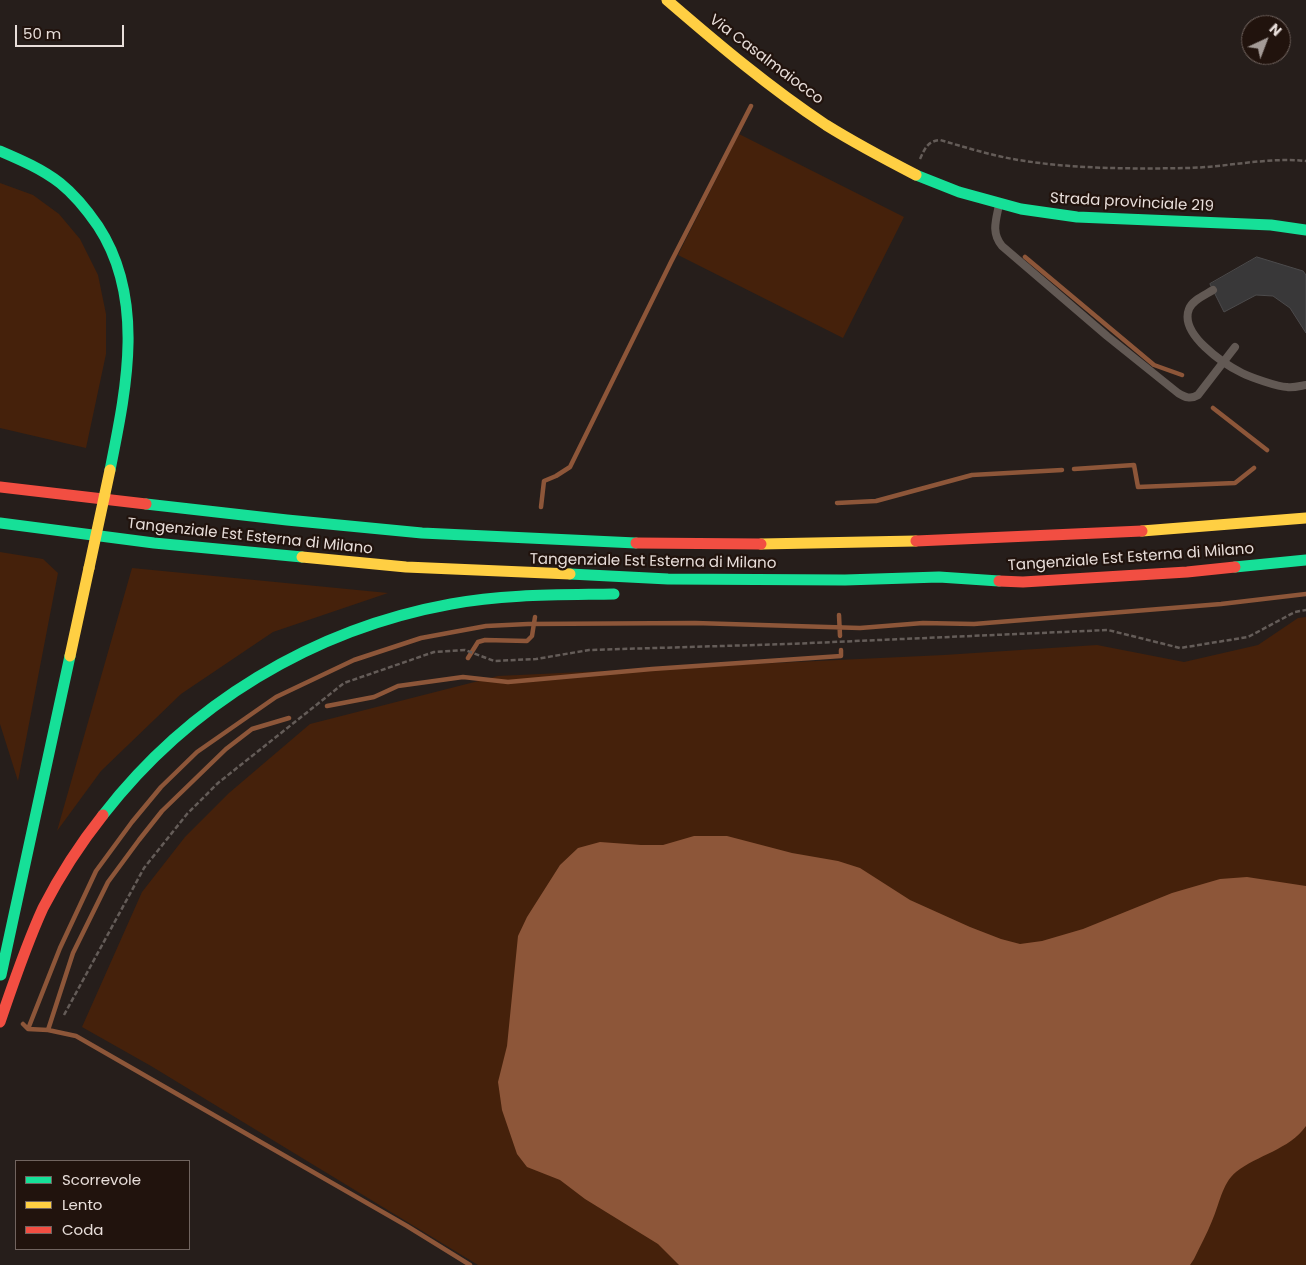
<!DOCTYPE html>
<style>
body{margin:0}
#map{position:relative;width:1306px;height:1265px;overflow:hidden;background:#261e1b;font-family:Poppins,sans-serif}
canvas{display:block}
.legend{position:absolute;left:15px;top:1160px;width:175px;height:90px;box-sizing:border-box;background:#21130d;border:1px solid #71645f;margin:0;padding:6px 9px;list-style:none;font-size:15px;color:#e8deda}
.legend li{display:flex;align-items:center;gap:10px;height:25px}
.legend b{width:25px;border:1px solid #71645f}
.north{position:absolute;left:1241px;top:15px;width:50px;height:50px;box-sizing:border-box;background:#21130d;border:1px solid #71645f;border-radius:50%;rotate:43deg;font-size:14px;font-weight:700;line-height:20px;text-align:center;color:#e8deda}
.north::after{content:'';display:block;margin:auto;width:18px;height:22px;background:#a49b97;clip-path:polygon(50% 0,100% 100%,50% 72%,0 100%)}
.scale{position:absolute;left:15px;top:25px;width:109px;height:22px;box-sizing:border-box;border:2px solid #e8deda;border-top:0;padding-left:6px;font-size:15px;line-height:18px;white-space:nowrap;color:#e8deda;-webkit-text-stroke:4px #21130d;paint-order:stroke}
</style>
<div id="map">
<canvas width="1306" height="1265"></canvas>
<ul class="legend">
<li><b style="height:6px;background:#16e098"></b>Scorrevole</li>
<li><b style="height:6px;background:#ffcf43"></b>Lento</li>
<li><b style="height:6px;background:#f24e42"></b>Coda</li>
</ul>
<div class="north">N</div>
<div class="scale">50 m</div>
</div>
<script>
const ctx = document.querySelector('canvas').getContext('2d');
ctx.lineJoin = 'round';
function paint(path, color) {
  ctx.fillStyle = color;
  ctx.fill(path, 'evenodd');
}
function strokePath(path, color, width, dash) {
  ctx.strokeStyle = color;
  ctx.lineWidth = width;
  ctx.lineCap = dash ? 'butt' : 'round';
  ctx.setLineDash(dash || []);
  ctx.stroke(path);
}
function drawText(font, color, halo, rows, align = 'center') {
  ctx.font = font + ' Poppins,sans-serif';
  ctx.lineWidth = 4.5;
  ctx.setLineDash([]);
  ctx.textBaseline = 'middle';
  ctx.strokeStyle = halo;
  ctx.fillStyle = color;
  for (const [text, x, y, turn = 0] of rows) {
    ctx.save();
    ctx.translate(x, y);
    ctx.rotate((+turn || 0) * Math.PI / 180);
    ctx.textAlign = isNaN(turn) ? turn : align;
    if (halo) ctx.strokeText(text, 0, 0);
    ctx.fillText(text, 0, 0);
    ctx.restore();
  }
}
paint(new Path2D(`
 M739,134L904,217L843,338L678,255Z
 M0,183L33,195L59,214L80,239L98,275L106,314V354L86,448L0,428Z
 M0,552L43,559L58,573L18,781L0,724Z
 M132,568L388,593L273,632L181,694L101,771L57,831Z
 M1306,617V1265H478L151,1066L82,1027L142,892L185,837L229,793L310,724L498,676L944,655L1097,645L1184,662L1258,645L1298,618Z`), '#45210b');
paint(new Path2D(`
 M694,836H727L792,853L838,861L860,868L910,900L970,927L1001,939L1020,944L1042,941L1083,929L1172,893L1220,879L1247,877L1306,886V1126C1289,1150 1257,1155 1236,1172C1222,1183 1219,1206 1212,1221C1207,1234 1200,1246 1194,1259L1190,1265H679L658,1244L585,1199L560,1180L527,1167L517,1154L502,1110L498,1082L507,1046L518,936L527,917L560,865L578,848L600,842L641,845H663Z`), '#8d5639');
strokePath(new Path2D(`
 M1025,257L1154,365L1182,375
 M1213,408L1267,450
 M1074,469L1134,465L1138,487L1235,483L1254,468
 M837,503L876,501L972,475L1062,470
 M541,507L544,481L556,476L570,467L671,262L751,106
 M839,615L840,636
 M468,658L478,642L485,640L527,641L532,636L535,617
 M327,706L374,697L398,686L463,677L508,682L652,669L841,656V650
 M23,1024L28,1029L48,1030L76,1036L407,1226L470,1265
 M28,1029L60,948L96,871L132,822L161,787L197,752L276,697L354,660L421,638L486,626L528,624L695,623L860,628L923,623L974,624L1221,604L1306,594
 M48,1030L73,953L108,882L139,840L162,811L226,749L252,729L289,718`), '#8d5639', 4.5);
const building = new Path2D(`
 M1257,257L1303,271L1306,275V333L1290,308L1273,296L1256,295L1224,312L1210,284Z`);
paint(building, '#393839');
strokePath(building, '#4c4b4c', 1);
strokePath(new Path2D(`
 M920,159C925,148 928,141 940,140C968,148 996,157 1025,161C1078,169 1135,169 1188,168C1228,167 1267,157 1306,161
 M64,1015L144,868L187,814L218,783L344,683L434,652L465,650L494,661L536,659L589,650L788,644L1108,630L1180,648L1248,637L1295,612L1306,610`), '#645c58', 2.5, [5, 2.5]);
strokePath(new Path2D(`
 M999,205C996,220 991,233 1002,246L1107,336L1178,393C1185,397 1190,400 1198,395L1235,347
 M1213,290C1205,295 1192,300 1189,309C1179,334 1224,364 1242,373C1250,377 1278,387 1287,387C1293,388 1300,386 1306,385`), '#625954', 8);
strokePath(new Path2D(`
 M0,151C21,160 42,169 60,183C75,195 87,210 98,226C146,299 126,390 110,470
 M916,175L959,192L1021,209L1077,217L1271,225L1306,230
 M146,504L287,520L422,533L636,543
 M0,523L154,543L302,557
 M1235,567L1306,560
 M570,574L668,579L845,580L939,577L999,581
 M103,815C189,704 313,629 451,604C505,594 560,595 614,594
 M1,975L70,656`), '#16e098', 11);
strokePath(new Path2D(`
 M667,0C718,44 770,88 826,125C855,143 885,159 916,175
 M1142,531L1306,518
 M761,544L916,541
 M302,557L406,567L570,574
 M70,656L89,568`), '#ffcf43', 11);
strokePath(new Path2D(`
 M0,487L146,504
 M916,541L1142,531
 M636,543L761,544
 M999,581L1023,582L1187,572L1235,567
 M0,1022C13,984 26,945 43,908C60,875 80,844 103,815`), '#f24e42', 11);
strokePath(new Path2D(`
 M89,568L110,470`), '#ffcf43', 11);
drawText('15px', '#e8deda', '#21130d', [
 ["Via Casalmaiocco",766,60,37],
 ["Strada provinciale 219",1132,203,3],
 ["Tangenziale Est Esterna di Milano",250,537,6],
 ["Tangenziale Est Esterna di Milano",1131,558,-4],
 ["Tangenziale Est Esterna di Milano",653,562,1]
]);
</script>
